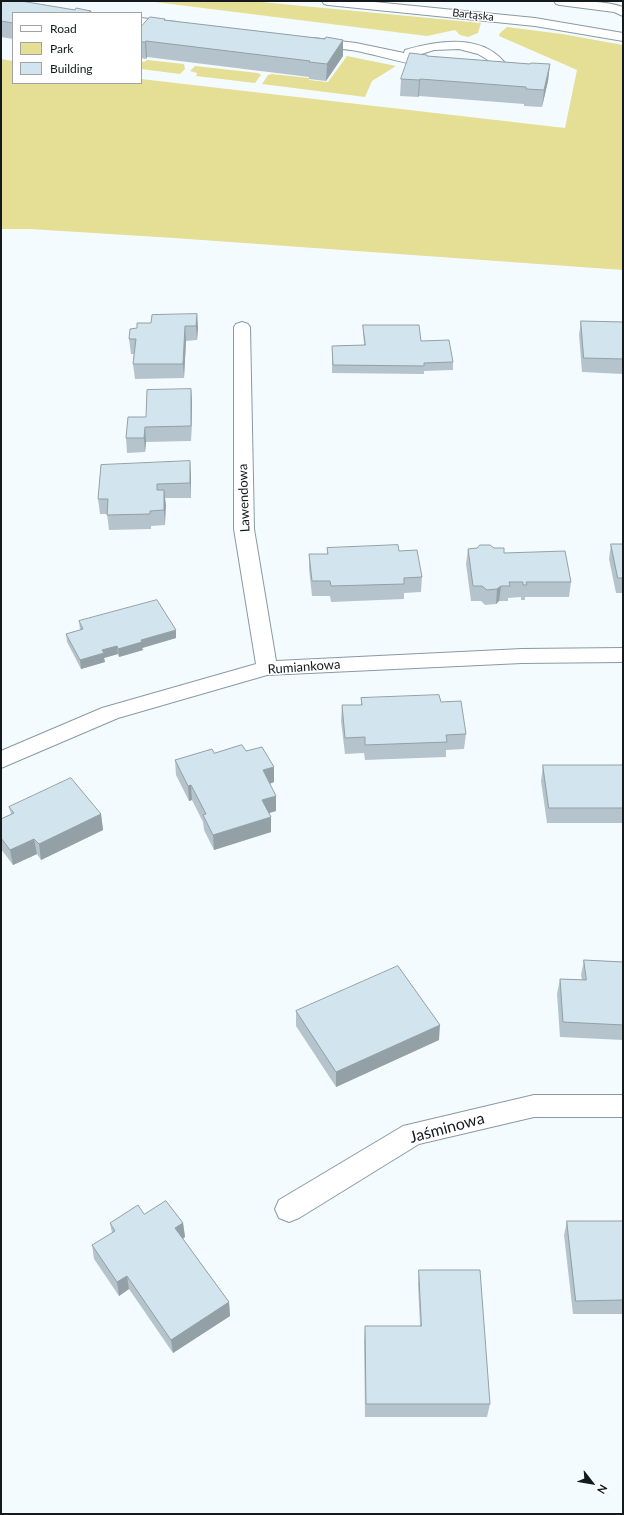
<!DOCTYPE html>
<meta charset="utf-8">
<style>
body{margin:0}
#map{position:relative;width:624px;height:1515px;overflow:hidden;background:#f4fbff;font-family:Lato,sans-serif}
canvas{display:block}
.frame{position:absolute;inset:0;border:2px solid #13191d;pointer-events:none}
.legend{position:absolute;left:12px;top:12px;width:130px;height:72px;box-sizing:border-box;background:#fff;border:1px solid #a1a3a5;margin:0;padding:5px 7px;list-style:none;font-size:12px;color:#13191d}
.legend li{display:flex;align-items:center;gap:8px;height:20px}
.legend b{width:20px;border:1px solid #a1a3a5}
.north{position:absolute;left:572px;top:1463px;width:40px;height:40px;-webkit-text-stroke:3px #fff;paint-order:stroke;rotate:121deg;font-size:11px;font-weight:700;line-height:16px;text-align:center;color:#13191d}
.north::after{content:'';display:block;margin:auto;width:14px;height:18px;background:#13191d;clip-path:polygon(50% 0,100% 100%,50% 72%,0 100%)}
</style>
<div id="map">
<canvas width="624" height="1515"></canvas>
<div class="frame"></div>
<ul class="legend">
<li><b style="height:5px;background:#fff"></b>Road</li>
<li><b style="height:11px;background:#e5de95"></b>Park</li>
<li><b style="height:11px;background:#d2e4ed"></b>Building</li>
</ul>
<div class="north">N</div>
</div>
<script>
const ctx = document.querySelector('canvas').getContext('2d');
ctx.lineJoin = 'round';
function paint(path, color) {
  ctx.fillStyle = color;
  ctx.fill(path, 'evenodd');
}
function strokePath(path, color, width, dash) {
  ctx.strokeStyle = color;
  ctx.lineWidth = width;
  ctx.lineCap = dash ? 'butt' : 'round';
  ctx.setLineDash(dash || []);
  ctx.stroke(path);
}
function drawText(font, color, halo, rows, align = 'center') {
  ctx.font = font + ' Lato,sans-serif';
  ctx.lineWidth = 3;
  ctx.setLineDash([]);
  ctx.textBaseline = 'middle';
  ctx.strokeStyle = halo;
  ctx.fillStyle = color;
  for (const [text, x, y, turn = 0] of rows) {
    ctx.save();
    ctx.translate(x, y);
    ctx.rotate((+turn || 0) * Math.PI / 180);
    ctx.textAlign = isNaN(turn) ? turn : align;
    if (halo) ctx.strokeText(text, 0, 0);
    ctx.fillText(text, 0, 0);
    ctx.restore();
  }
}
paint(new Path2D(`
 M147,1H251L481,23L478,33L468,37L460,35L455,30L427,36Z
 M507,27L562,34L623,45V270L174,238L30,229H1V59L13,61V83H141V79L565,128L577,70L499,36L500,33Z
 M347,56L396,66L372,81L365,97L262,84L268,75L272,74L309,78V80L328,82Z
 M147,60L184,64L185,69L180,74L141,69V61L144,62Z
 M195,66L258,73L261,75L255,83L196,76L197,73L190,71Z`), '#e5de95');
const minor = new Path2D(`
 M322,1H364L535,18L623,33V41L535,26L328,5L324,4Z
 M554,1C576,1 602,0 623,7V16L614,12L560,5L556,4Z
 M141,18L176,22L180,23L182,26L180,29L176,30L141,26Z
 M313,38L356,43L404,53L405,50C440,40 485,33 508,67L507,70H497L488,60L478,54L459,49L434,50L415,56L442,59L443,62L442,65C422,70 379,55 357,51C341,48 324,49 309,45L307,42L309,39Z
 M242,322L248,324L250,327L254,529L276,661L522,649L623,648V662L522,663L267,675L118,718L1,768V751L102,708L256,664L234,529V327L236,324Z
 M534,1095H623V1117H534L419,1144L299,1218L289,1222L279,1218L275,1209L279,1200L403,1126Z`);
strokePath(minor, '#899aa2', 2);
paint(minor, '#fff');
paint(new Path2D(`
 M1,1L75,10L91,11L92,13H13V39L1,37Z
 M165,19V20L325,39L343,40V56L326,81L309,79V77L147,57L146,59L141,58V27Z
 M427,56L530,64H550L548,81L542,107L524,106V104L419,96L418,97L400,96L401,79Z
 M197,314L198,328L197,340L186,341L184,378L135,379L133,364L134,354H131L129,339L151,323Z
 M581,321L623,322V374L582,372L579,335Z
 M363,325L421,341L453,362V370L424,371V374L332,373V346L364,345L363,333Z
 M191,389L192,403L191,441L146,442L145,452L127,453L126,438L146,417Z
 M190,461L191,498H165V525L151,526V529L109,530L107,514H100L98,499Z
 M611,544H623V593H616L609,559Z
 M327,548L399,551L422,577L421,592L404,593V599L331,602L330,596H312L309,569V554H327Z
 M477,548H494L504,553L571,582L569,597H525V600H521V597L508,598V601H499L496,604L485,605L481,601H471L466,564L468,549Z
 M79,621L176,638L142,648L143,650L119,657L118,654L104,658L105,662L81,669L67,642L66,634L80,630Z
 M361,698L441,702L466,734L464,749L446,750V757L365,760L364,753L345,754L341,721L342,705H361Z
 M246,751L274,782L270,784L276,811L269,813L271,832L214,850L204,830L203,822L192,800L189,801L176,775L175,760L214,753Z
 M543,765H623V823H547L541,781Z
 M9,807L101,814L103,830L41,860L37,854L13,865L1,849V819L11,814Z
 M584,960L623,962V1040L560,1037L557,994L560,979L582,980L581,975Z
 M296,1011L439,1040L336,1087L296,1026Z
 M144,1214L183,1223L185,1237L183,1239L229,1302L230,1316L173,1353L129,1289L119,1296L94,1259L92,1245L112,1233L110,1223Z
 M567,1221H623V1314H573L564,1235Z
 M419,1270L490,1404L487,1417H365L364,1340L365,1326H420L418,1284Z`), '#b5c4cc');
paint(new Path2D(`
 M343,40V56L326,81L327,64Z
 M146,41L147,57L146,59L145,42Z
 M550,64L548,81L542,107L544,90Z
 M420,79L419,96L418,97L419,80Z
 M197,314L198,328L197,340L196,326Z
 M185,326L186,341L184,378L183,364Z
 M191,389L192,403L191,441Z
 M145,427L146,442L145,452L144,438Z
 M190,461L191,476V498L190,483Z
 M164,490L166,505L165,525L164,510Z
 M501,586L499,601L496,604L497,589Z
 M176,630V638L142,648L143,650L119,657L118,649L141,640Z
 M117,646L118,654L104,658L105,662L81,669L80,660L102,650Z
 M274,767V782L263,786V770Z
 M191,785L192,800L189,801L188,786Z
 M276,796V811L262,815V800Z
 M101,814L103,830L41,860L39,844Z
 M271,817V832L214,850L213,835Z
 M34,839L37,854L13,865L10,850Z
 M440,1025L439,1040L336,1087V1072Z
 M183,1223L185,1237L177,1242L175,1228Z
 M127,1276L129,1289L119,1296L117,1282Z
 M229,1302L230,1316L173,1353L171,1340Z`), '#93a0a6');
const building = new Path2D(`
 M1,1H21L75,10L76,8L91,11L88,13H13V23L1,21Z
 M150,17L165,19L164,20L325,39L326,37L343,40L327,64L309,62L310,61L146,41L145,42H141V27Z
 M410,53L427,55V56L530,64L531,63L550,64L544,90L526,89V87L420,79L419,80L401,79Z
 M197,314L196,326H185L183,364H133L136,339H129L130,329L137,328V323H151L152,315Z
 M581,321L623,322V359L584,358Z
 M363,325H419L421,341L449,340L453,362L424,363V366L333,365L332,346L365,345Z
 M191,389V426L145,427L144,438H126L128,417H146L147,390Z
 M190,461V483L157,484V490H164V510L150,511V514L107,515L108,499H98L101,465Z
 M611,544H623V578H618Z
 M398,545L399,551L417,550L422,577L404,578V584L331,586L330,581H312L309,554H328L327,548Z
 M480,545H490L494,548H504V553L565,551L571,582H526L527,585H523V582H509L510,586H501L497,589L487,590L482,586H473L468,549L477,548Z
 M157,600L176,630L141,640L142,642L118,649L117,646L102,650L104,653L80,660L66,634L83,629L79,621Z
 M439,695L441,702L461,701L466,734L446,735L447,742L365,745V737L345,738L342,705H362L361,698Z
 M242,745L246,751L262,747L274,767L263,770L276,796L262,800L271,817L213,835L203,815L206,814L191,785L188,786L175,760L212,749L214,753Z
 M543,765H623V808H549Z
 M71,778L101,814L39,844L34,839L10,850L1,838V819L14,813L9,807Z
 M584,960L623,962V1025L563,1022L560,979L586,980Z
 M398,966L440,1025L336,1072L296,1011Z
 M166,1201L183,1223L175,1228L229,1302L171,1340L127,1276L117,1282L92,1245L115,1231L110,1223L138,1205L144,1214Z
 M567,1221H623V1300L576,1301Z
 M419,1270H480L490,1404H366L365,1326H421Z`);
paint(building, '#d2e4ed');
strokePath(building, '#93a0a6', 1);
drawText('11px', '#13191d', '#fff', [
 ["Bartąska",473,15,6]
]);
drawText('13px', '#13191d', '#fff', [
 ["Lawendowa",244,498,-92],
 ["Rumiankowa",304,667,-4]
]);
drawText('16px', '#13191d', '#fff', [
 ["Jaśminowa",447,1128,-15]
]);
</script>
